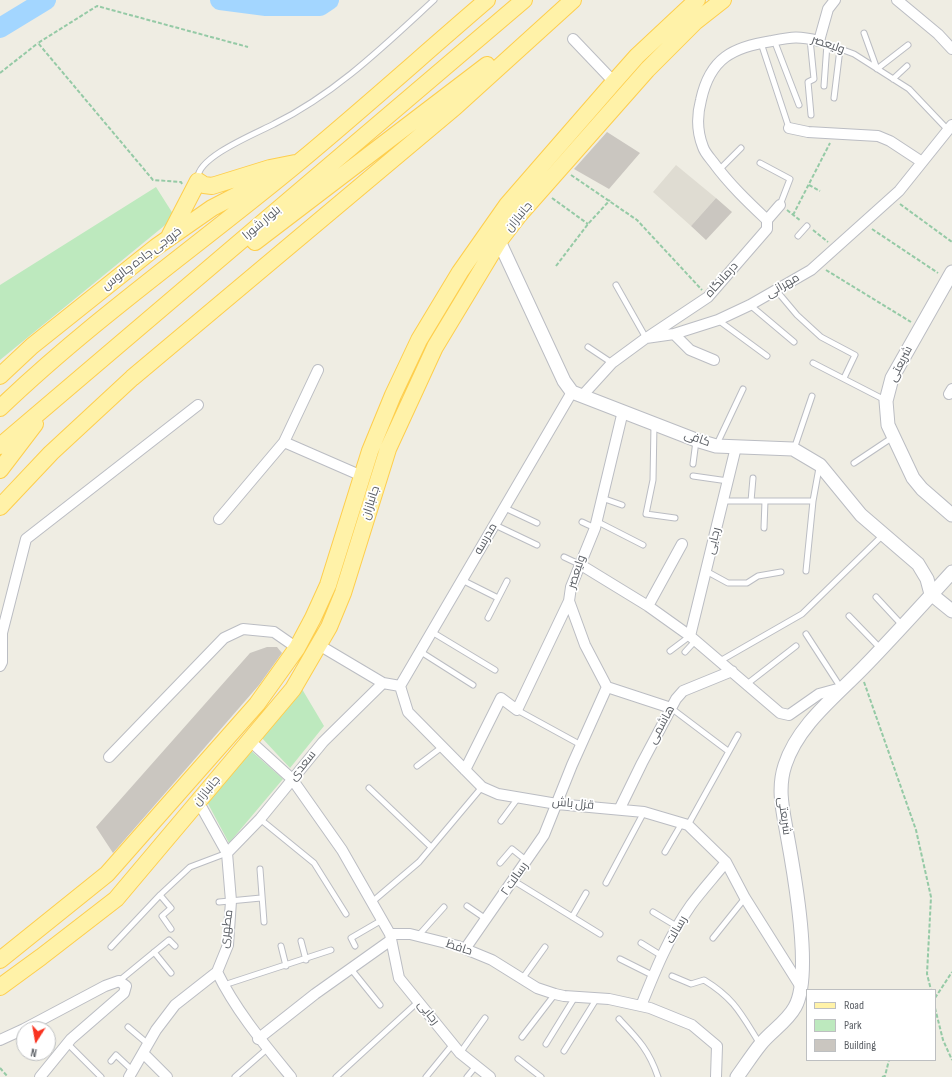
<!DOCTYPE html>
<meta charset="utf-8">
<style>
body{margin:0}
#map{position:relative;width:952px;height:1077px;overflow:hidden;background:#efede3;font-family:"Sofia Sans Condensed",sans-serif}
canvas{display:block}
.legend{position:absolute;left:806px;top:989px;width:130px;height:72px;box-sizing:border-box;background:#fff;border:1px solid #bdbfc1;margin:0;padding:5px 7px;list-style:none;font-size:12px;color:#5b5f65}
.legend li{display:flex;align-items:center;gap:8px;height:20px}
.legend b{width:20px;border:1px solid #bdbfc1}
.north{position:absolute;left:16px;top:1021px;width:40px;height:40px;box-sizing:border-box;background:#fff;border:1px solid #bdbfc1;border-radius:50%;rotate:191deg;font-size:11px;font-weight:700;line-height:16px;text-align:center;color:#5b5f65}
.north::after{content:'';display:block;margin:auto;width:14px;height:18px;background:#f93320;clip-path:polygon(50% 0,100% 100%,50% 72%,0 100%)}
</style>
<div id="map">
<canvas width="952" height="1077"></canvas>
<ul class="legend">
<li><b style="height:5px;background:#fff2a8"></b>Road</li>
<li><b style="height:11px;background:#bde9be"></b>Park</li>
<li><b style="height:11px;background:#cac6c0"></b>Building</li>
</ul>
<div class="north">N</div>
</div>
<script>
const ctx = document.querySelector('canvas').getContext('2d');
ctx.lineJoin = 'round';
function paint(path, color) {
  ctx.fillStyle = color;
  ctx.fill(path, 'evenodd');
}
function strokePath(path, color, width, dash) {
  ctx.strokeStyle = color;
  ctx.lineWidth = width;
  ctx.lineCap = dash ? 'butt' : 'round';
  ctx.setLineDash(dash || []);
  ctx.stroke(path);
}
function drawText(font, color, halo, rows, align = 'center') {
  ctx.font = font + ' "Sofia Sans Condensed",Cairo,sans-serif';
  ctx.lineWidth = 3.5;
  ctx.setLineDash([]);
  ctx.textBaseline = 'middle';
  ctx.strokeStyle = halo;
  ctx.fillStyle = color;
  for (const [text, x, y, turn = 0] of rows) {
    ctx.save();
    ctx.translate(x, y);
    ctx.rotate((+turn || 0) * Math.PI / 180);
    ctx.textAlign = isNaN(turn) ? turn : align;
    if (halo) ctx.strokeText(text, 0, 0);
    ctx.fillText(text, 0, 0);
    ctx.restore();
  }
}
paint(new Path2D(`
 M676,165L716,198L691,226L653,192Z`), '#dfdcd2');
paint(new Path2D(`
 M156,187L175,217L0,360V285Z
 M302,689L324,726L290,768L261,737Z
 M248,748L283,779L229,843L206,800Z`), '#bde9be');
strokePath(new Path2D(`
 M220,0L266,6H320L329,0
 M0,28L46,0`), '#a3d6ff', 20);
paint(new Path2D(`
 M607,132L640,153L609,189L574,169Z
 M716,198L732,212L706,240L691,226Z
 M267,647H277L282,653L259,685L113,853L96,827L250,653Z`), '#cac6c0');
const service = new Path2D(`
 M864,33L877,69L908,45
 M810,39L814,79L808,82L811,115
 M774,40L799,105
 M819,41L854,54L909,89L948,130
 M761,43L789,128
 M893,79L907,66
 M824,86L827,44
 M834,98L840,49
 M760,163L790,179L780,205
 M719,170L741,148
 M198,178C197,157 257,133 274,124C335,94 384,46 434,0
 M798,236L807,226
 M616,285L646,338
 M776,290L797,315L821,337L855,355L844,378
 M750,305L794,342
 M718,320L767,356
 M588,347L612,363
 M813,363L885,400
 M654,425L653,480L646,514L675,518
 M717,444L743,389
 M794,449L812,396
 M854,463L893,437
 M693,464L696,441
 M693,476L728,481
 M602,498L622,505
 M724,501H813
 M751,501L753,478
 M505,508L537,523
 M596,521L643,545
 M582,522L595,528
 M495,525L537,545
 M764,528L765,501
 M564,557L581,565
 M706,571L728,583H747L758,576L781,572
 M806,571L813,501L819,468
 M462,580L498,598
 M876,597L902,625
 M849,616L880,648
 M488,618L507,581
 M432,632L495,670
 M806,634L841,688
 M670,651L690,636
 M421,652L473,685
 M685,652L696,640
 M720,661L802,614L883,535
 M747,684L796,646
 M671,708L728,751
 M517,710L581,745
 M417,766L442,747
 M369,788L431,847
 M260,819L314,863L346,914
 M501,821L518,798
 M688,825L738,735
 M665,852L682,823
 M500,863L512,849L527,861
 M260,869L264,922
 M514,881L600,934
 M606,883L644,812
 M160,895L171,908L162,916L171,929
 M219,902L261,898
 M372,902L419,862L482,787
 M467,906L486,919
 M653,912L678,927
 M572,917L586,893
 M418,936L444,907
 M713,938L745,898
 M301,941L306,960
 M641,943L662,956
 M281,946L286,966
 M355,946L351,938L382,920
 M111,947L160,895L190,867L227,853
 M154,952L171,973
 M620,959L654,976
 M351,969L380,1005
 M672,976L691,984L704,980C735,999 741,1014 760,1044
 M522,979L545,947
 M119,981L169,940L175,946
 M224,985L331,950
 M619,1019C638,1039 649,1050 658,1077
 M128,1027L148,1044
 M522,1037L555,994
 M67,1043L101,1077
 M546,1044L575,997
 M564,1051L597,998
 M460,1053L485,1018
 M518,1059L541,1077
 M111,1061L116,1055L132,1070
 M235,1077L268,1048
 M336,1077L419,1001
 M426,1077L453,1044
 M467,1077L476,1066`);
const minor = new Path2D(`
 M897,0L938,34L952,49
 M573,39L614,82
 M789,128L808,132L878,136L890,141L922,162
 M767,220C748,202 729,184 713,162C710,158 705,153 703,147C697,132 697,115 701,100C710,58 733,47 772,41C793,37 798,36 819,41L828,9L835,0
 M674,334L690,350L714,360
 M648,337L708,297L767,229V220L780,205
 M949,394L952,389
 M582,396L612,363L646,338L674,334L718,320L750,305L811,270L899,191L952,125
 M623,411L595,528L571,587L569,601L585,645L607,687L671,708
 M284,442L362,476
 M219,519L284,442L318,370
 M581,565L648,606L690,636L780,713L789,715L819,694L841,688
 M648,606L682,544
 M690,636L736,447
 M319,645L383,683L400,686L408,712L482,787L498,794L557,804L644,812L688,825L726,862L745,898L801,987
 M0,666L2,662V633L26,539L198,405
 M400,686L572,392
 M249,740L292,779L342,850L390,934L399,978L460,1053L490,1077
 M109,757L224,638L243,629L274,632L297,648
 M465,770L501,698L517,710L569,601
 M620,808L642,763L676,699L683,691L732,671
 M227,853L260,819L323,742L383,683
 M390,934H410L458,946L492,960L537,988L555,994L564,996L609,999L650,1008L692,1025L717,1046L716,1077
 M465,949L544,835L572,765L607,687
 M217,972C236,1011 264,1044 291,1077
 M641,1006C655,971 669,936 691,905C702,890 715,876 726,862
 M24,1029L105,986L119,981L126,986L124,993L71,1039L40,1077
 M258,1039L315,994L391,940
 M0,1040L24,1029
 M143,1053L167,1077
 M129,1077L156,1030L175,1005L217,972L228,945L231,901L227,853L198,801`);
const tertiary = new Path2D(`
 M499,241L564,381L572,392L696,440L716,446L793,449L820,465L861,515L918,564L927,579L931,594L952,611
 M952,272L892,378L886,401L888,425L913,478L922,489L952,515
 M737,1077C745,1066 752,1055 760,1045C770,1032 787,1022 795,1007C813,975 794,872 787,834C783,811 777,789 785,765C798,725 835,697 864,667C894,636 923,604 952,572`);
const primary = new Path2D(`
 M170,235L198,181L204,185L212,186L270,168L295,163
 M255,242L487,65
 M0,376L32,346L156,247L212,208L264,181
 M0,408C93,319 199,245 298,163C362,110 424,54 487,0
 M0,446L524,0
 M0,470L35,424
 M0,507L51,453L132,378L455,107L573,0
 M0,960L107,874L257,704L297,648L313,618L328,585L370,451L393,395L419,340L460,272L507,205L614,82L637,56L697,0
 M0,987L41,957L116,899L293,689L329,627L343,593L388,449L435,347L499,241L519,215L647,70L695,22L723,0`);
strokePath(service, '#bbbdc3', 7);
strokePath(minor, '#bbbdc3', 12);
strokePath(tertiary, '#bbbdc3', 15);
strokePath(primary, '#fece4d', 18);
strokePath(new Path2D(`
 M0,73L38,43
 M571,175L637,220L702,290
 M182,184L181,182L153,180L38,43L97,6L248,47
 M809,185L820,191
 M552,198L588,224
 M900,204L952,242
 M787,210L801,221
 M793,215L830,143
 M872,229L938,273
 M813,230L828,242
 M556,266L588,224L610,200
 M826,270L911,322
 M864,682L916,830L931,897L927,974L931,990
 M935,998L952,972
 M935,1008L943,1040L952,1060
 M0,1068L8,1077
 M882,1077L885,1076L889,1060`), '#95caa6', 2, [4, 2]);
strokePath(service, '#fff', 5);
strokePath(minor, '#fff', 10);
strokePath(tertiary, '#fff', 13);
strokePath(primary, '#fff2a8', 16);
drawText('12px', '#5b5f65', '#fff', [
 ["ولیعصر",828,45,19],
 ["جانبازان",519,217,-50],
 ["بلوار شورا",262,223,-40],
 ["خروجی جاده چالوس",142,259,-37],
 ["درمانگاه",722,280,-48],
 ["مهرانی",783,286,-30],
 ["شریعتی",901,364,-63],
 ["کافی",697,439,19],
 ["جانبازان",371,503,-72],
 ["مدرسه",486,539,-60],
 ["رجایی",714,541,-76],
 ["ولیعصر",577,572,-72],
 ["هاشمی",662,725,-61],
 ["سعدی",303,766,-51],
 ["جانبازان",207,791,-50],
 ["قزل باش",573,804,5],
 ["شریعتی",784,816,82],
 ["رسالت ۲",515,879,-55],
 ["مطهری",227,929,-83],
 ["رسالت",677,930,-60],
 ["حافظ",459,948,18],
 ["رجایی",428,1013,52]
]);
</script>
